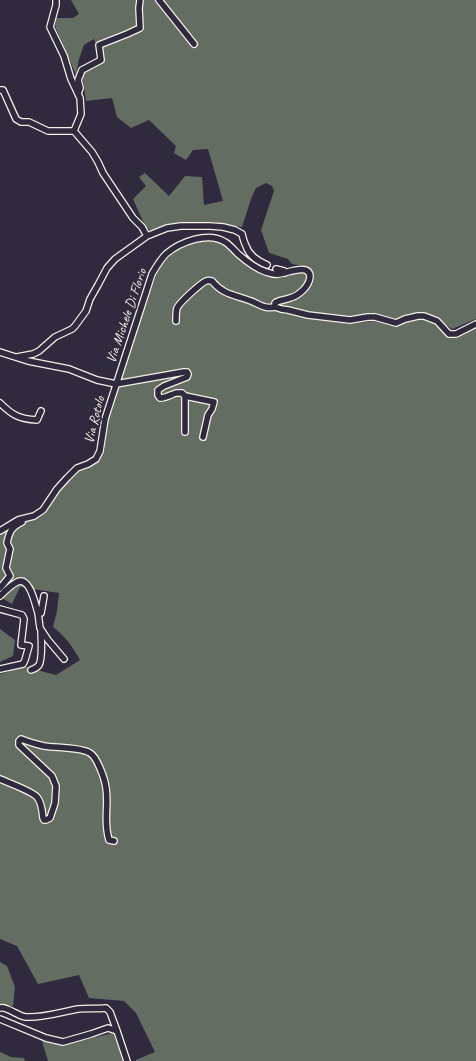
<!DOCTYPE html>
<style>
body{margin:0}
canvas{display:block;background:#2f2a3d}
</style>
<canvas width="476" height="1061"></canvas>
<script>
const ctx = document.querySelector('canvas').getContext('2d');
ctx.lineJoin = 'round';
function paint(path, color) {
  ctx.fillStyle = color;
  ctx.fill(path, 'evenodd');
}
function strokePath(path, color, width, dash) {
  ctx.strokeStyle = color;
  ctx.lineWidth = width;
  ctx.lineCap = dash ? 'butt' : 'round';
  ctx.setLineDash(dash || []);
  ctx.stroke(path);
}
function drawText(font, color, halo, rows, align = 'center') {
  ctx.font = font + ' Caveat,sans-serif';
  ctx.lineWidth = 4;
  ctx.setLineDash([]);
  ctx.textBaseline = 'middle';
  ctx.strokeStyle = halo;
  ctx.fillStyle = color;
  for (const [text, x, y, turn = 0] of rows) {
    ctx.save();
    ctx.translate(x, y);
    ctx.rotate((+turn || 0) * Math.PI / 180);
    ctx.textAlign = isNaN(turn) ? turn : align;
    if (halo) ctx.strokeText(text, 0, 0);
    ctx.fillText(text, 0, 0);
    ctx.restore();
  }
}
paint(new Path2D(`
 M71,0H476V319L452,329L437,318L416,314L395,319L368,314L352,317L319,314L294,308L280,306L279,305C283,303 288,303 292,301C300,297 313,289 314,279C315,274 311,270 309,267L292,264L288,259L269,253L261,230L274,191L272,186L266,183L256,188L251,199L242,227L211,222L174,225L150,230L145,226L133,199L146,186L139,177L145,173L169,196L185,176L202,177L204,205L223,201L208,149L193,150L186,160L174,153L176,146L149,120L131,128L117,117L112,98L86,101L82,73L103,61L94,39L84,45L79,59L76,75L55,26L56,18H73L79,14Z
 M206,240C231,240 243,271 270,277C273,277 276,278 279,278C288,277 298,269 306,275C307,291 286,296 274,299L271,305L272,309L275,311L307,318L350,324L374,321L397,326L406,322L418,320H424L435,324L448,337L452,338L457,337L476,327V1061H136V1060L155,1052L136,1013L124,1001L89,998L79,975L38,984L17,946L0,939V674L25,667L56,675L80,660C73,647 65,636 53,627L57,611L59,593L20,587L12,604L0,597V536L20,523L36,519L46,513L60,491L69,480L79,471L90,467L99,461L104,452L108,420L116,398L119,384L156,276C166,254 183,244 206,240Z
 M0,629L15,640L13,656L0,662Z
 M0,962L7,966L15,987L13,1006L0,1005Z
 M113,1033L124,1061H48L42,1041L63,1045Z
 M0,1052L11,1057L24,1058L25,1061H0Z`), '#646d61');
const minor = new Path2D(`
 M56,0V5L50,27L64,56L71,79L80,98L81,114L74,131
 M159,0L194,44
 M0,90H3L16,119L21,122H29L48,131H74
 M78,94L80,88L78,80L82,70L101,60L99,45L127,34L140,28L139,8L140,0
 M74,131L92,152L98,162L103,173L133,218L142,227L147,236
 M276,269L284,271L285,273
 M176,321C176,317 176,312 177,308C180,302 200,284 206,281C209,280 210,281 212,281C223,295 236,295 251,301C261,305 264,309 275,307
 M0,352L28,361L69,369L97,380L116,384L184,372H187L188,374L187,377L164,386L158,390V395L160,398C166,398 170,395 176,393C178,393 180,393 182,393L185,396L214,402L212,409L208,415L203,437
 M17,357L33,354L39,351L55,337L72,329L75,326L86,311L90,299L98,285L107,268L115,259L147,236L167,228L181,226H210L223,227L235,230L242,234C243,238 244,242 246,246C249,256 258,261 267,265
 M185,396V432
 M0,403C12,415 19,419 37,420L41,411
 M0,531L18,520L34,516L43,510L57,489L67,478L77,468L88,464L96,459L100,451L105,419L152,274C156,267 160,260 166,254C180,242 208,231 225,242C230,245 234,250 238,254C246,261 256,269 266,272C270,273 274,275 278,274C285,274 310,262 310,277C309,287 298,296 290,298C285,300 279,300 275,303V307L281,309L288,310L308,315L350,320L368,317H375L396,323L405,319L418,316H424L437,321L449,334H456L476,324
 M0,588L10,576L6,568L10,549L7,543C9,533 11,527 22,522
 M0,596C5,591 11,585 17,582C30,576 35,604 38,613H41L44,596
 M0,609L22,615L24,619L21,645L29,646L25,660L23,664L0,669
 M38,613L40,628L48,640L64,659
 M31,670C34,669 37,668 39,665C43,658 41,639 41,630
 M0,779C9,783 32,791 37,797C42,803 42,811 43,818L44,820H46L50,818L55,803L56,786L52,776L19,745V741L21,739C28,742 36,744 44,746C56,748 80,747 90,753C97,757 105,779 106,788C109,807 103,820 109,840L114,841
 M0,1008C7,1006 17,1016 26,1017C44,1018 61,1012 78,1009C87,1008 97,1009 106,1008L110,1012L117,1031
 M0,1019L46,1038L63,1042L91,1034L108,1028L117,1031L127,1061`);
strokePath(minor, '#f4f1e8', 8);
strokePath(minor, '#2f2a3d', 5.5);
drawText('14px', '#f4f1e8', '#2f2a3d', [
 ["Via Michele Di Florio",127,316,-71],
 ["Via Rotolo",95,420,-76]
]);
</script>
